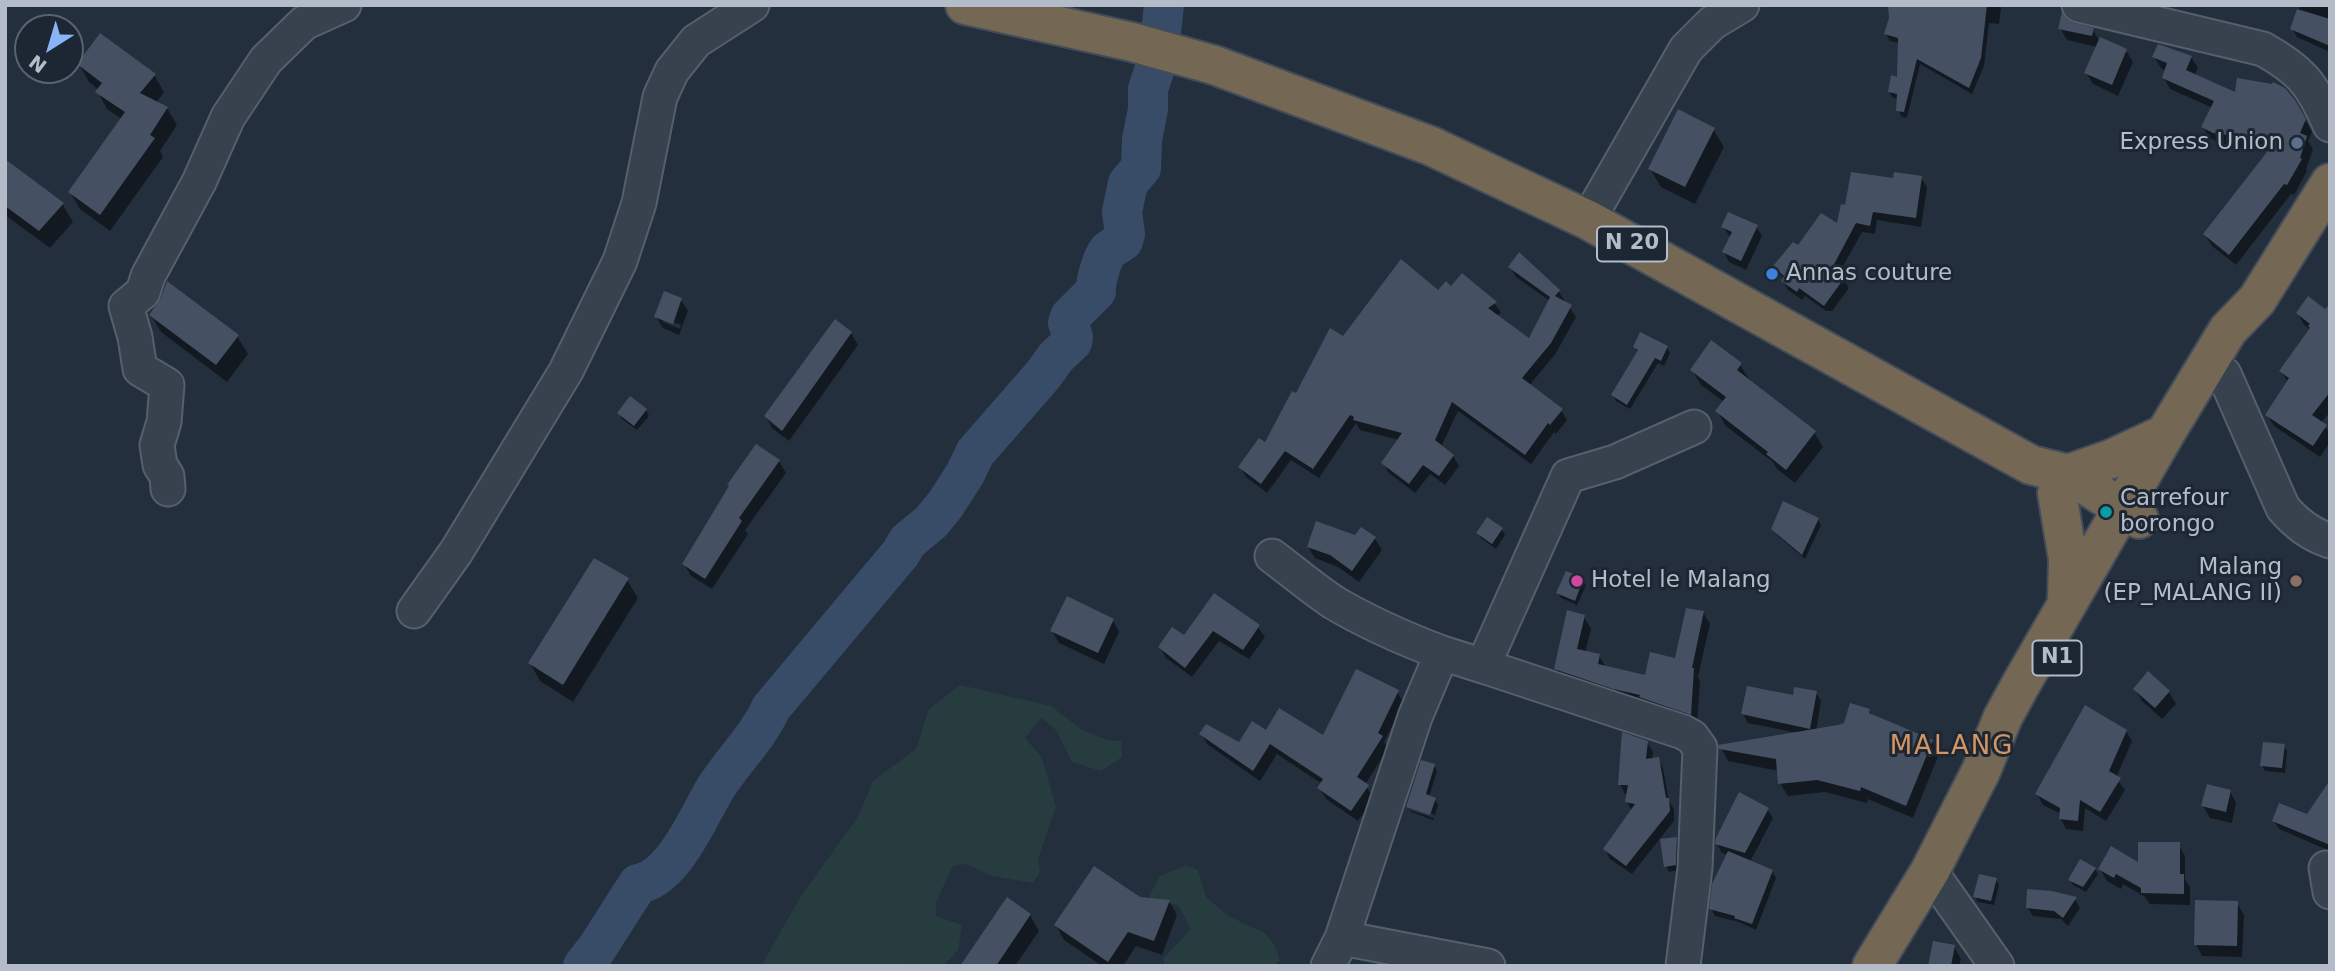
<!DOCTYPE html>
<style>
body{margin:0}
#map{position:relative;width:2335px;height:971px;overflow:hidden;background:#242f3e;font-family:"DejaVu Sans",sans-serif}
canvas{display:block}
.frame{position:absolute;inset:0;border:7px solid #b4bcc9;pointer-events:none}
.north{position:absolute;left:14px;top:14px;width:70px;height:70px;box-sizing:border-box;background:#1d2633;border:2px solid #59626f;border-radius:50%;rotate:217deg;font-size:19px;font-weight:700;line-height:28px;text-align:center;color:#b4bcc9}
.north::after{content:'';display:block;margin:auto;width:24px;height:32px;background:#8ab4f8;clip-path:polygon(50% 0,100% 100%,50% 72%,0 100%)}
</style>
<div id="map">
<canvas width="2335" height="971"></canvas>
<div class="frame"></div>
<div class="north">N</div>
</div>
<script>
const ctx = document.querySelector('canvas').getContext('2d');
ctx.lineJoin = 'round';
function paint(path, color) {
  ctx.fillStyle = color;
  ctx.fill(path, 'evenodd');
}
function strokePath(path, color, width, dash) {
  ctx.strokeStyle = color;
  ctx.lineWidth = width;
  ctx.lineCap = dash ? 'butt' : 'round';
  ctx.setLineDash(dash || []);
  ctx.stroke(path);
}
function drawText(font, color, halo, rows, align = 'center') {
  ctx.font = font + ' "DejaVu Sans",sans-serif';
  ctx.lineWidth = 6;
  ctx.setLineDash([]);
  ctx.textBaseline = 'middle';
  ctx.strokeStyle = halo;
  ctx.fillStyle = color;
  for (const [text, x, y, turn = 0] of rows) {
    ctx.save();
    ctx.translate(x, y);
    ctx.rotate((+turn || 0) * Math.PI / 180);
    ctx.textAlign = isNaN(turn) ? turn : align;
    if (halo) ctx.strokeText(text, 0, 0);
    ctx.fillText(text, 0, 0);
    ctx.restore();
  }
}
paint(new Path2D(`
 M960,685L1051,706L1082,730L1107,740L1121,741L1122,757L1101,771L1072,762L1056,730L1041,718L1025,738L1042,758L1056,807L1038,859L1040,872L1033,883L992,876L967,864L953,866L936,902V916L962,925L958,950L943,966H919L911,963L908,966H761L801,896L858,817L873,781L916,749L929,709Z
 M1186,865L1198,870L1206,897L1227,915L1266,934L1275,946L1280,960L1274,966H1164V958L1191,929L1178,905L1151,900L1149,896L1160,876Z`), '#263c3f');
paint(new Path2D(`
 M1912,5H2000L2001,8L1999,24L1989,23L1984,66L1972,94L1920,64L1907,118L1902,117L1898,110V99L1893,98L1889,92L1899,79V43L1890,41L1886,34Z
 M2300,5H2330V52L2297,37L2292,28Z
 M2065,21L2093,30L2100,42L2126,51L2133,62L2118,96L2093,84L2086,73L2097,47L2067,40L2060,28Z
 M2154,57H2191L2198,68L2194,76L2236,94L2294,101L2312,132L2308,141L2313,149L2306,169L2307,171L2294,195L2291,194L2236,265L2212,246L2205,235L2270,151L2221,144L2210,138L2203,127L2213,108L2170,89L2164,78L2166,71L2161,68Z
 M79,64L154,75L164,92L156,103L167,108L177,125L160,151L163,157L110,231L80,209L70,192L122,119L107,109L98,92L99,90L89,82Z
 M1713,129L1724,147L1695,204L1661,187L1650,169Z
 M5,159L63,205L73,222L50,248L5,215Z
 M1921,178L1927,187L1921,227L1877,220L1875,234L1862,232L1838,275L1843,278L1849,288L1832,311H1826L1805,296L1802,300L1788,290L1783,281L1784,279L1775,267L1799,248L1839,226L1894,180Z
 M1756,226L1762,236L1746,270L1729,262L1724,252L1731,238L1723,227Z
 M1510,267L1558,291L1576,317L1556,353L1529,386L1561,410L1567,420L1556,434L1554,432L1531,464L1458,411L1441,447L1453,456L1459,466L1445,485L1430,474L1415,493L1389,473L1383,463L1399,440L1360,430L1356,423L1319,478L1291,460L1267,493L1246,477L1240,467L1265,445L1297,395L1343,338L1438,292L1451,288L1462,275L1495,304L1501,313L1497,316L1529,340L1550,301L1516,277Z
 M681,300L688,311L679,335L663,328L656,317ZM663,318L681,325L680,329L663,322Z
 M2330,306V412L2321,423L2330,433V442L2320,457L2274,426L2267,415L2288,382L2281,371L2311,330L2304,325L2298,313L2325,311Z
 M151,315L237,336L248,354L227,382L161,332Z
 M851,333L858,345L789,441L772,428L766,416Z
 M1635,347L1667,348L1670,353L1664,366L1658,363L1630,409L1616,401L1613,395L1638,354Z
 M1740,365L1749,379L1814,432L1823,447L1795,483L1777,469L1773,462L1726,426L1717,411L1724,402L1701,385L1692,370Z
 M646,410L649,416L637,430L622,419L619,413Z
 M779,461L786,473L745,530L748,534L712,589L691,576L684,564Z
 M1487,519L1502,530L1505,535L1496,549L1481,538L1478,533Z
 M1818,519L1821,525L1805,559L1776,534L1773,528Z
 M1356,537L1375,539L1382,550L1359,582L1338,567L1315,558L1308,547Z
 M627,580L638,598L573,702L540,681L530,663Z
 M1583,580L1586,585L1577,605L1561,598L1558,593Z
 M1214,595L1258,627L1265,637L1249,659L1219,641L1192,677L1166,658L1160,647L1184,638Z
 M1703,612L1710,624L1698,677L1700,681L1697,725L1563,681L1556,669L1584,617L1591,629L1585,653L1599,656L1606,667L1646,677L1677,660Z
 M1113,620L1119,632L1104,664L1059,643L1052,631Z
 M2135,689L2169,692L2176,704L2162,719L2142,701Z
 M1397,692L1404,703L1384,742L1388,748L1365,785L1374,798L1358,821L1326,799L1319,788L1322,784L1277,754L1260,781L1208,745L1201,734L1239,744L1266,732L1324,737Z
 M1816,693L1821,701L1816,731L1838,727L1869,710L1872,716L1932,741L1939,754L1913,818L1868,799L1867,803L1825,792L1788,796L1780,783L1779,771L1728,761L1721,748L1798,733L1748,723L1743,714L1794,697Z
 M2126,731L2132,741L2116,778L2125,790L2106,821L2085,808L2083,831L2066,829L2060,818L2061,814L2043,805L2037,794Z
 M1647,742L1653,752L1652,760L1658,759L1663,768L1669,801L1674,809V821L1632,874L1610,859L1605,849L1632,811L1627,802L1628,794H1625L1620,784Z
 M2284,746L2287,751L2285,773L2265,771L2262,765Z
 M1434,766L1437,771L1429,797L1435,799L1438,805L1435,815L1409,806V810L1408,807Z
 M2230,791L2236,803L2232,823L2210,818L2203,806Z
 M2330,802V851L2279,829L2274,821L2307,817Z
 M1767,809L1773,818L1750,862L1772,871L1776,878L1756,930L1739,922L1715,916L1711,908L1728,855L1722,853L1717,844Z
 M1409,810L1434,818L1433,820L1411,812Z
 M1676,839L1679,844L1678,870L1669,872L1666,866Z
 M2178,844L2185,856V879L2190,887V905L2150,904L2145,897L2123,884L2121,889L2107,881L2100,869L2140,865Z
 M2095,869L2098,874L2086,892L2073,885L2070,880Z
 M1996,880L1999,885L1994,905L1978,902L1975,896Z
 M1139,899L1169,901L1177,915L1162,955L1136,946L1123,966H1102L1064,940L1056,925Z
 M2075,899L2080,908L2068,926L2061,919L2033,916L2027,907Z
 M2237,903L2244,915L2242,957L2202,956L2196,944Z
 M1030,915L1039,931L1015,966H962Z
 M1954,947L1961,959L1959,966H1930Z`), '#0007');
strokePath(new Path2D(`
 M583,966L597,948L638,884C674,878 698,817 715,789C732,761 757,739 771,708L900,554L908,541L931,522L945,505L965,474L975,453L1043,375L1056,357L1072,342L1073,337L1068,323L1070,317L1096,291C1095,283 1102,258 1108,251C1112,247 1118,245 1123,241L1125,234L1122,212L1128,183L1141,168L1142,140L1148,109V89L1158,59L1164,5`), '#394c67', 40);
paint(new Path2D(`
 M1888,5H1987L1981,58L1969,88L1917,59L1904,112L1896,111L1897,94L1888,92L1891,75L1897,77L1898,38L1884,34L1889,18Z
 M2297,9L2330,19V46L2290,29Z
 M2062,12L2066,19L2074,23L2094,28L2092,36L2058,29Z
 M100,33L156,74L140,93L168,107L150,135L155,138L100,215L68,192L125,112L95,92L102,83L77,64Z
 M2100,37L2127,49L2112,85L2084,73Z
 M2158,44L2192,56L2186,70L2235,92L2237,78L2272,84L2273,82L2285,88L2295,100L2306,119L2300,133L2307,136L2300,158L2302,159L2287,185L2284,184L2229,255L2203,234L2274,143L2258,139L2213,133L2201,127L2214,101L2162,78L2167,63L2152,57Z
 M1678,109L1715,128L1685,187L1648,169Z
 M5,159L64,203L39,231L5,206Z
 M1851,172L1893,178L1894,172L1922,176L1916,218L1873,212L1870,226L1856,223L1832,268L1845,277L1824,306L1799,288L1797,292L1781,281L1784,276L1773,266L1793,242L1798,245L1821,213L1837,223L1841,204L1845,205Z
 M1728,212L1758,225L1741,261L1722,252L1732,232L1721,227Z
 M1519,252L1560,290L1555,296L1572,305L1551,343L1522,378L1563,409L1550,425L1548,423L1525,455L1452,402L1435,440L1454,455L1439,476L1423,465L1409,484L1381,463L1402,433L1353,420L1354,417L1350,415L1313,469L1285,451L1261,484L1238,467L1259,438L1265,442L1292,391L1296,393L1330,328L1343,336L1401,259L1438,290L1446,281L1451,286L1462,273L1497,302L1488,308L1529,338L1550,297L1508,267Z
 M167,281L239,335L216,365L149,315L161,298Z
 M664,291L682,298L673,324L654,317Z
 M2308,296L2325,309L2330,304V392L2312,415L2327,425L2313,446L2265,415L2289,378L2279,371L2310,328L2308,326L2310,324L2296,313Z
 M835,319L852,332L782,431L764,416Z
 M1640,332L1668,346L1661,361L1655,358L1627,405L1611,395L1638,350L1633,347Z
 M1711,340L1742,363L1737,370L1816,431L1786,470L1766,454L1768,452L1715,411L1726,397L1690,370Z
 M630,396L647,409L634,426L617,413Z
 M756,444L780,460L739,518L742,521L705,579L682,564L729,486L727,485Z
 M1783,501L1819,518L1802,555L1771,529Z
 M1487,517L1503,528L1492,544L1476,533Z
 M1316,521L1355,535L1361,527L1376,537L1352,571L1330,555L1307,547Z
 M594,558L629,578L563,685L528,663Z
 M1566,571L1584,578L1575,601L1556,593Z
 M1214,593L1260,625L1243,650L1213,631L1185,668L1158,647L1172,627L1184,635Z
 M1067,596L1114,619L1098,653L1050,631Z
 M1686,608L1704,611L1692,668H1694L1691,715L1639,697L1640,695L1613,689L1554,669L1567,610L1585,615L1577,649L1600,654L1598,664L1645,675L1650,652L1675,658Z
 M1356,669L1399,690L1378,733L1383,736L1357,777L1369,785L1351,811L1317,788L1323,779L1270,744L1253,771L1199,734L1206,724L1239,742L1252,721L1266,730L1279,708L1323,735Z
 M2148,671L2170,691L2155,708L2133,689Z
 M1747,686L1793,695L1794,687L1817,691L1810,729L1741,714Z
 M1850,703L1870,709L1869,713L1933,740L1906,806L1861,787L1860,791L1817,780L1778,784L1776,759L1719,749L1718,745L1838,725L1844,723Z
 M2085,705L2127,730L2109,771L2121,778L2100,812L2080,800L2078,821L2059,819L2060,808L2035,794Z
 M1622,732L1648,741L1646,759L1659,757L1666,798H1669L1670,811L1626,866L1603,849L1635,804L1625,802L1628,785H1618Z
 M2263,742L2285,744L2282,768L2260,766Z
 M1421,760L1435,764L1426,794L1436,798L1430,815L1406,807Z
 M2330,780V845L2272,821L2279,803L2307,814Z
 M2207,784L2231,790L2226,812L2201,806Z
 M1739,792L1769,808L1745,853L1715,844L1716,838Z
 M1677,837L1676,865L1664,867L1660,839Z
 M2138,842H2180V874H2184V894L2141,893V888L2116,874L2114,878L2098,869L2111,846L2138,862Z
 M1728,851L1773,870L1752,924L1734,918L1735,916L1709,909L1712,884Z
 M2080,859L2096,868L2083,887L2068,880Z
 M1094,866L1140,897L1170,900L1154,941L1128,932L1108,962L1054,925Z
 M1979,874L1997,878L1991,901L1973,897Z
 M2027,889L2052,891L2077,897L2063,918L2054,911L2026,908Z
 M1007,897L1031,914L996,966H960Z
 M2195,900L2238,901L2237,946L2194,945Z
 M1933,941L1955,945L1951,966H1928Z`), '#455162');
const minor = new Path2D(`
 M2079,5L2263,49C2302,71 2312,84 2330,125
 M1588,220L1686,49L1712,23L1742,5
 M2224,374L2283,508C2297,524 2310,534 2330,541
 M168,489L167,476L160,465L157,445L164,422L167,385L140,369L135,337L126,306L143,292L148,276L199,182L228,117L266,60L304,23L344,5
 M1272,556C1292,571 1312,588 1333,602C1368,623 1405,639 1442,653
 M414,611L456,552L566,371L620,261L639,203L660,97L672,71L696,41L752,5
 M1483,666L1683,732L1692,737L1700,748L1695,868L1683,966
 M2326,868L2330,892
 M1930,871L1997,966
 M1342,938L1488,966
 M1328,966L1342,938L1415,717L1442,653L1483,666L1568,476L1615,462L1694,427`);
const highway = new Path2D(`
 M965,5L1132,42L1214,65L1431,146L1588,220L2031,465L2068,474L2139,519
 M2068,474L2111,459L2165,434
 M2057,493L2068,559L2067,601
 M1872,966L1930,871L1981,771L2003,717L2021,684L2165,434L2228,330L2257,300L2330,183`);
strokePath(minor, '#565f6c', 37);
strokePath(highway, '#434c59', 42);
strokePath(minor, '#38414e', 33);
strokePath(highway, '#746855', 38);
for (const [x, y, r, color] of [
 [2297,143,7,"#5c6f8a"],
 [1772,274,7,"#3f7fe0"],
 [2106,512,7,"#0f9aa8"],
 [1577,581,7,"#d1479c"],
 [2296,581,7,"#8d6e63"]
]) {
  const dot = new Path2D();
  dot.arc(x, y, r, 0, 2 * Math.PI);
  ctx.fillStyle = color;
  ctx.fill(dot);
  strokePath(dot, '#1d2633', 2.5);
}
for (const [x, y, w] of [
 [1632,244,70],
 [2057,658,49]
]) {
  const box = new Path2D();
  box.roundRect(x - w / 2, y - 17.5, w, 35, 5);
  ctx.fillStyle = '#1d2633';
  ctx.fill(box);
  strokePath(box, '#b4bcc9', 2);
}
drawText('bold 21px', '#b4bcc9', null, [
 ["N 20",1632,244],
 ["N1",2057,658]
]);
drawText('23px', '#b4bcc9', '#1d2633', [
 ["Express Union",2283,143,"right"],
 ["Annas couture",1786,274],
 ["Carrefour",2120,499],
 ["borongo",2120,525],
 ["Malang",2282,568,"right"],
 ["(EP_MALANG II)",2282,594,"right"],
 ["Hotel le Malang",1591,581]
], 'left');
ctx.letterSpacing = '2px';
drawText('26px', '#d59563', '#1d2633', [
 ["MALANG",1952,747]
]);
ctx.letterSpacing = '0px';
</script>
